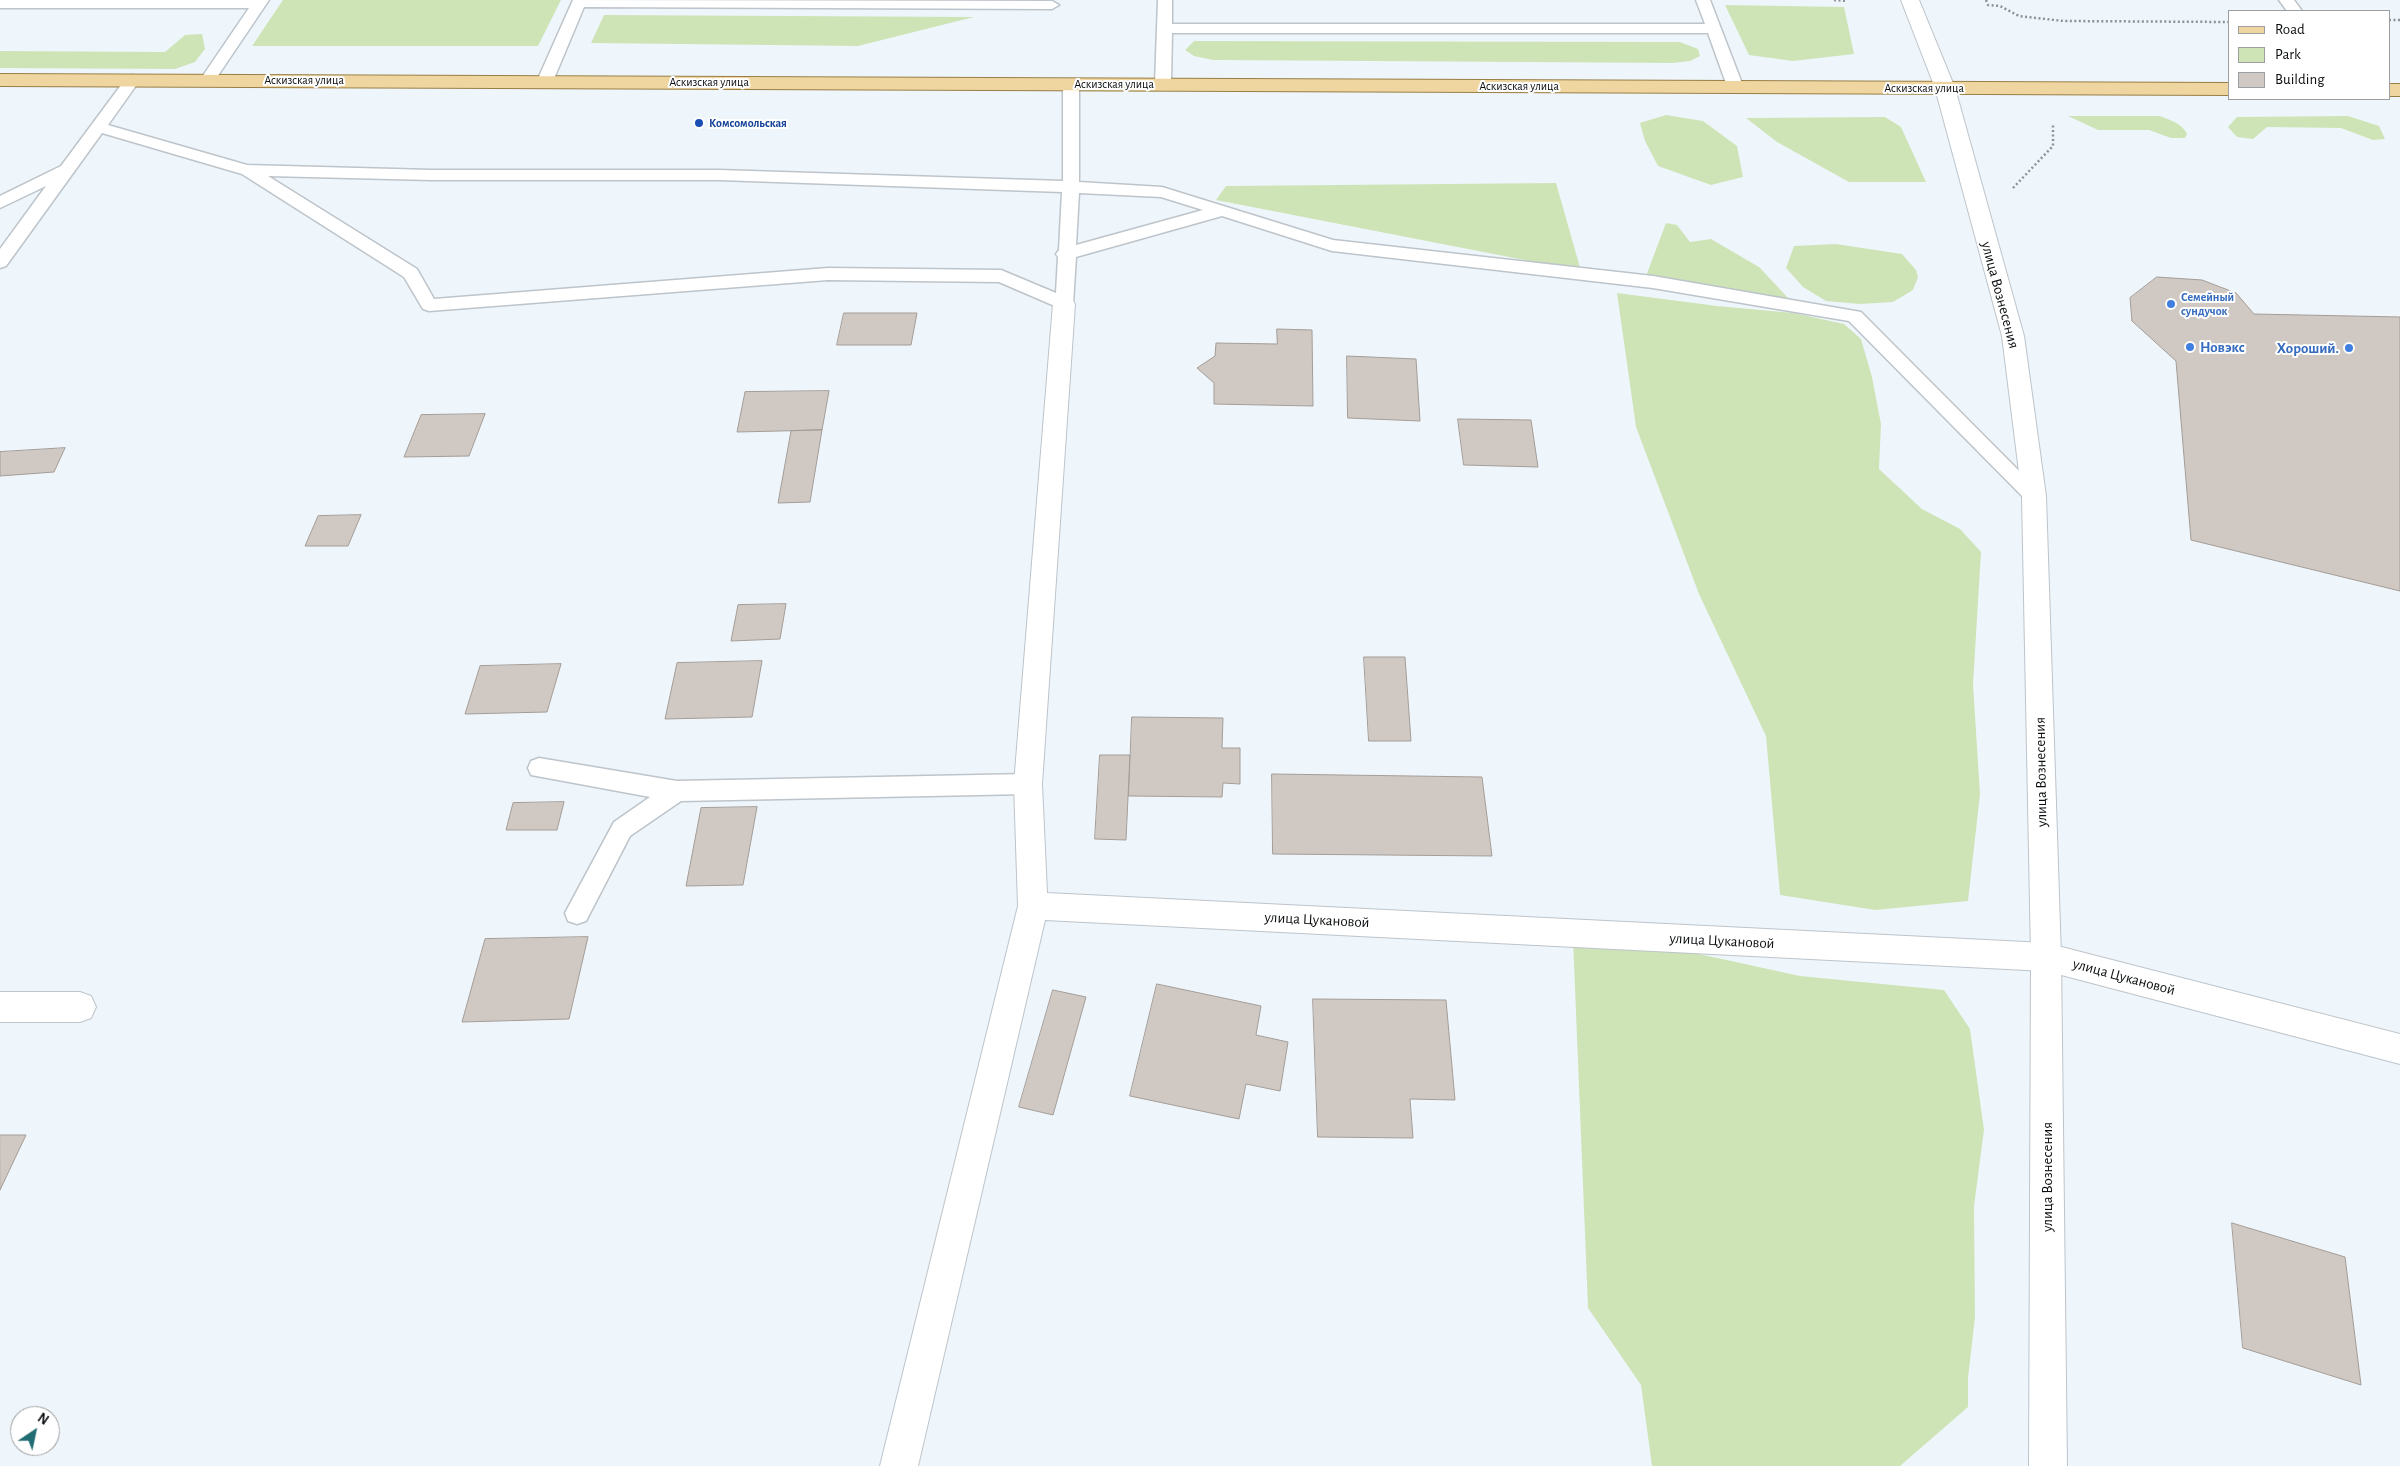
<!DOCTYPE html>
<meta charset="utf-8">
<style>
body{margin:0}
#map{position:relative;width:2400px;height:1466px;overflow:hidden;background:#eef6fc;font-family:"Alegreya Sans",sans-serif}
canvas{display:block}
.legend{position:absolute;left:2228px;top:10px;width:162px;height:90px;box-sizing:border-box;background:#fff;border:1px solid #9d9e9f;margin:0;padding:6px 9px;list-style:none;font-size:15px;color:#0a0d0f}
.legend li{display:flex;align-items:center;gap:10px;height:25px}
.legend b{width:25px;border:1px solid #9d9e9f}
.north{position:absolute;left:10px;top:1406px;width:50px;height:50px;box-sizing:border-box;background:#fff;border:1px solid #9d9e9f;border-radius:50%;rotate:34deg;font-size:14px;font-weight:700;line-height:20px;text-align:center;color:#0a0d0f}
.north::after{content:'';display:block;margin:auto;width:18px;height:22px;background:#226d74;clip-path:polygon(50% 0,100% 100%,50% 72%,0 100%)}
</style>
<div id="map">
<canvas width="2400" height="1466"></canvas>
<ul class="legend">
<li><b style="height:6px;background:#efd6a1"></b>Road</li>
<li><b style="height:14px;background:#cee4b7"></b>Park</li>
<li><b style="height:14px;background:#d0c9c3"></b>Building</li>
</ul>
<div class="north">N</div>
</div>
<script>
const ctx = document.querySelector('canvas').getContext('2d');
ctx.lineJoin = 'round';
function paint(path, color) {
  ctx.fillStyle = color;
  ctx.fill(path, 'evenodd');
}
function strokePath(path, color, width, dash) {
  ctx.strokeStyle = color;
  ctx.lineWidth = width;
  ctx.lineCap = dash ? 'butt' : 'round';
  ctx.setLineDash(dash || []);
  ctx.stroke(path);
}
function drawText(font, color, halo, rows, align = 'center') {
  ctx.font = font + ' "Alegreya Sans",sans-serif';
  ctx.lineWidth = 4;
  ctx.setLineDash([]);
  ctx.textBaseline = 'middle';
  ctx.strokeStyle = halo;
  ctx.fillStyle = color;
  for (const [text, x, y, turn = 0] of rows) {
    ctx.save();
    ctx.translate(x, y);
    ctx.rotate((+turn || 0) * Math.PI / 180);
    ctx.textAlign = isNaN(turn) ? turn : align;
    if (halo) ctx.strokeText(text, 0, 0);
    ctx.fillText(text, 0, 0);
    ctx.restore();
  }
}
paint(new Path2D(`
 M283,0H561L538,46H252Z
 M1725,5L1844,7L1854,54L1793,61L1749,55Z
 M604,15L974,17L858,46L591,43Z
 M202,34L205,49L195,62L175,69L0,68V51L165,52L185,35Z
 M1194,41L1680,42L1698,49L1700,56L1690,61L1673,63L1213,60L1194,56L1185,50Z
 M1666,115L1703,121L1737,146L1743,177L1711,185L1658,166L1645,141L1640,123Z
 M2068,116H2159C2169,119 2183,124 2187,134L2185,138H2171L2149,130H2098Z
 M2348,116L2379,126L2385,139L2373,140L2341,128L2267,127L2253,139L2237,137L2228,127L2237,117Z
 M1885,117L1901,127L1926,182H1849L1777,142L1746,118Z
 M1556,183L1581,271L1216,200L1226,186Z
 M1666,223L1677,225L1690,242L1711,239L1759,267L1789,299L1646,276Z
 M1836,244L1902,254L1916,270L1918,277L1913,290L1893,302L1860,304L1826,301L1803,287L1786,268L1794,246Z
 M1617,293L1717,306L1794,313L1844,324L1861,339L1872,377L1881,424L1879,469L1922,509L1960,529L1981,552L1973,684L1980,794L1968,901L1875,910L1780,895L1766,736L1699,594L1636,427Z
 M1573,939L1699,954L1800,976L1944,990L1970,1029L1984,1130L1974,1206L1975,1317L1968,1378V1407L1900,1466H1652L1641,1385L1588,1308Z`), '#cee4b7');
const building = new Path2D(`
 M2157,277L2202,280L2236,293L2254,314L2400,317V591L2191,540L2176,361L2132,321L2130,298Z
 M844,313H917L911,345H837Z
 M1277,329L1312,330L1313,406L1214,404V383L1197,368L1215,356L1216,343L1277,344Z
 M1347,356L1416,359L1420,421L1348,418Z
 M829,391L822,430L737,432L745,392Z
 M485,414L469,456L404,457L421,415Z
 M1458,419L1531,420L1538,467L1464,465Z
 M822,430L810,502L778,503L791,431Z
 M65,448L54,472L0,476V452Z
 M361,515L348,546H305L318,516Z
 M786,604L780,639L731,641L738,605Z
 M1364,657H1405L1411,741H1369Z
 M762,661L752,717L665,719L677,663Z
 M561,664L547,712L465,714L480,666Z
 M1132,717L1223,718L1222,748H1240V784L1223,783L1222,797L1129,796Z
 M1100,755H1130L1126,840L1095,839Z
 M1272,774L1482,777L1492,856L1273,854Z
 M564,802L557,830H506L513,803Z
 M757,807L743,885L686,886L701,808Z
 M588,937L569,1019L462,1022L485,939Z
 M1157,984L1261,1006L1256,1035L1288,1042L1280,1091L1246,1084L1239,1119L1130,1096Z
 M1053,990L1086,997L1053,1115L1019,1107Z
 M1313,999L1446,1000L1455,1100L1410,1099L1413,1138L1318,1137Z
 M0,1135H26L0,1190Z
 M2232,1223L2345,1257L2361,1385L2243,1348Z`);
paint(building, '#d0c9c3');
strokePath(building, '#a49c97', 1);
const lane = new Path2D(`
 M0,0H269L213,83L208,85L200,80L249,8H0Z
 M573,0L1052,1L1059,5L1052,9L584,7L553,81L550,84H540L537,81Z
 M1158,0H1172V24H1705L1696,0H1710L1743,86L1735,91L1727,86L1708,33H1172L1171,84L1163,89L1155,84Z
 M2279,0H2294L2302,11H2287Z
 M132,75L140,80L108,125L247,165L431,170H719L1063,181V84L1071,79L1079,84V182L1162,187L1333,240L1653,276L1861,312L2044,496L2041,501L2034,504L2027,501L1849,321L1653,288L1332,251L1222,216L1076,257L1073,304L1070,308L1064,310L999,282L828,280L429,311L423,309L404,277L242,174L102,133L6,266L0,268V249L46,186L0,208V196L61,166L127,77ZM268,176L431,180H719L1062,192L1059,250L1056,254L1058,257L1056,293L1001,270L828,268L434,299L417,269ZM1079,193L1161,197L1203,210L1076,245Z
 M539,758L677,781L1028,774L1036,777L1040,784L1036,791L1028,794L681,801L630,836L586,921L577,924L568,921L565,913L614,822L650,797L531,775L528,768L531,761Z`);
const street = new Path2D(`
 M1064,297L1072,299L1075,304L1042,784L1047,893L2046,943L2400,1034V1064L2046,971L1045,920L918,1466H880L1018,906L1014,784L1053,304L1056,299Z
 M0,992H80L91,996L96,1007L91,1018L80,1022H0Z`);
const secondary = new Path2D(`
 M1901,0H1919L1955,88L2024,336L2046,496L2061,957L2067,1466H2029L2031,957L2022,496L2002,336L1935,88Z`);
const primary = new Path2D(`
 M0,74L2229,83V95L0,86Z
 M2389,84H2400V96H2389Z`);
strokePath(lane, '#bdc4ca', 3);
strokePath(street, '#bdc4ca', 2);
strokePath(secondary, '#bdc4ca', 2);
strokePath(primary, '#987e45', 2);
strokePath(new Path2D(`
 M1834,0L1847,1
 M1986,0L1988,5L2000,6L2019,16L2064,21L2229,22
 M2389,20H2400
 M2013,188L2053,146V125`), '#8c9196', 2.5, [2, 2.5]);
paint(lane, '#fff');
paint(street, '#fff');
paint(secondary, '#fff');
paint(primary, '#efd6a1');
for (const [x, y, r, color] of [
 [699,123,5,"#1a4fb4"],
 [2171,304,5,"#3f7fe0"],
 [2190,347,5,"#3f7fe0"],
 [2349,348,5,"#3f7fe0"]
]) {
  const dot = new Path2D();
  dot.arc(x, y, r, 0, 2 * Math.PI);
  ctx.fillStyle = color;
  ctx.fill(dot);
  strokePath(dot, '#fff', 2);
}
drawText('12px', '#0a0d0f', '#fff', [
 ["Аскизская улица",304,80],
 ["Аскизская улица",709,82],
 ["Аскизская улица",1114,84],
 ["Аскизская улица",1519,86],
 ["Аскизская улица",1924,88]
]);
drawText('bold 12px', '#164399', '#fff', [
 ["Комсомольская",709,123]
], 'left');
drawText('bold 12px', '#366cbe', '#fff', [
 ["Семейный",2181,297],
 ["сундучок",2181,311]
], 'left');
drawText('15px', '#0a0d0f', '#fff', [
 ["улица Вознесения",2000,295,75],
 ["улица Вознесения",2041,772,-91],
 ["улица Цукановой",1317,920,3],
 ["улица Цукановой",1722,941,3],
 ["улица Цукановой",2124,977,15],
 ["улица Вознесения",2047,1177,-90]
]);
drawText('bold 15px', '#366cbe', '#fff', [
 ["Новэкс",2200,347],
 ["Хороший.",2339,348,"right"]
], 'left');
</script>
